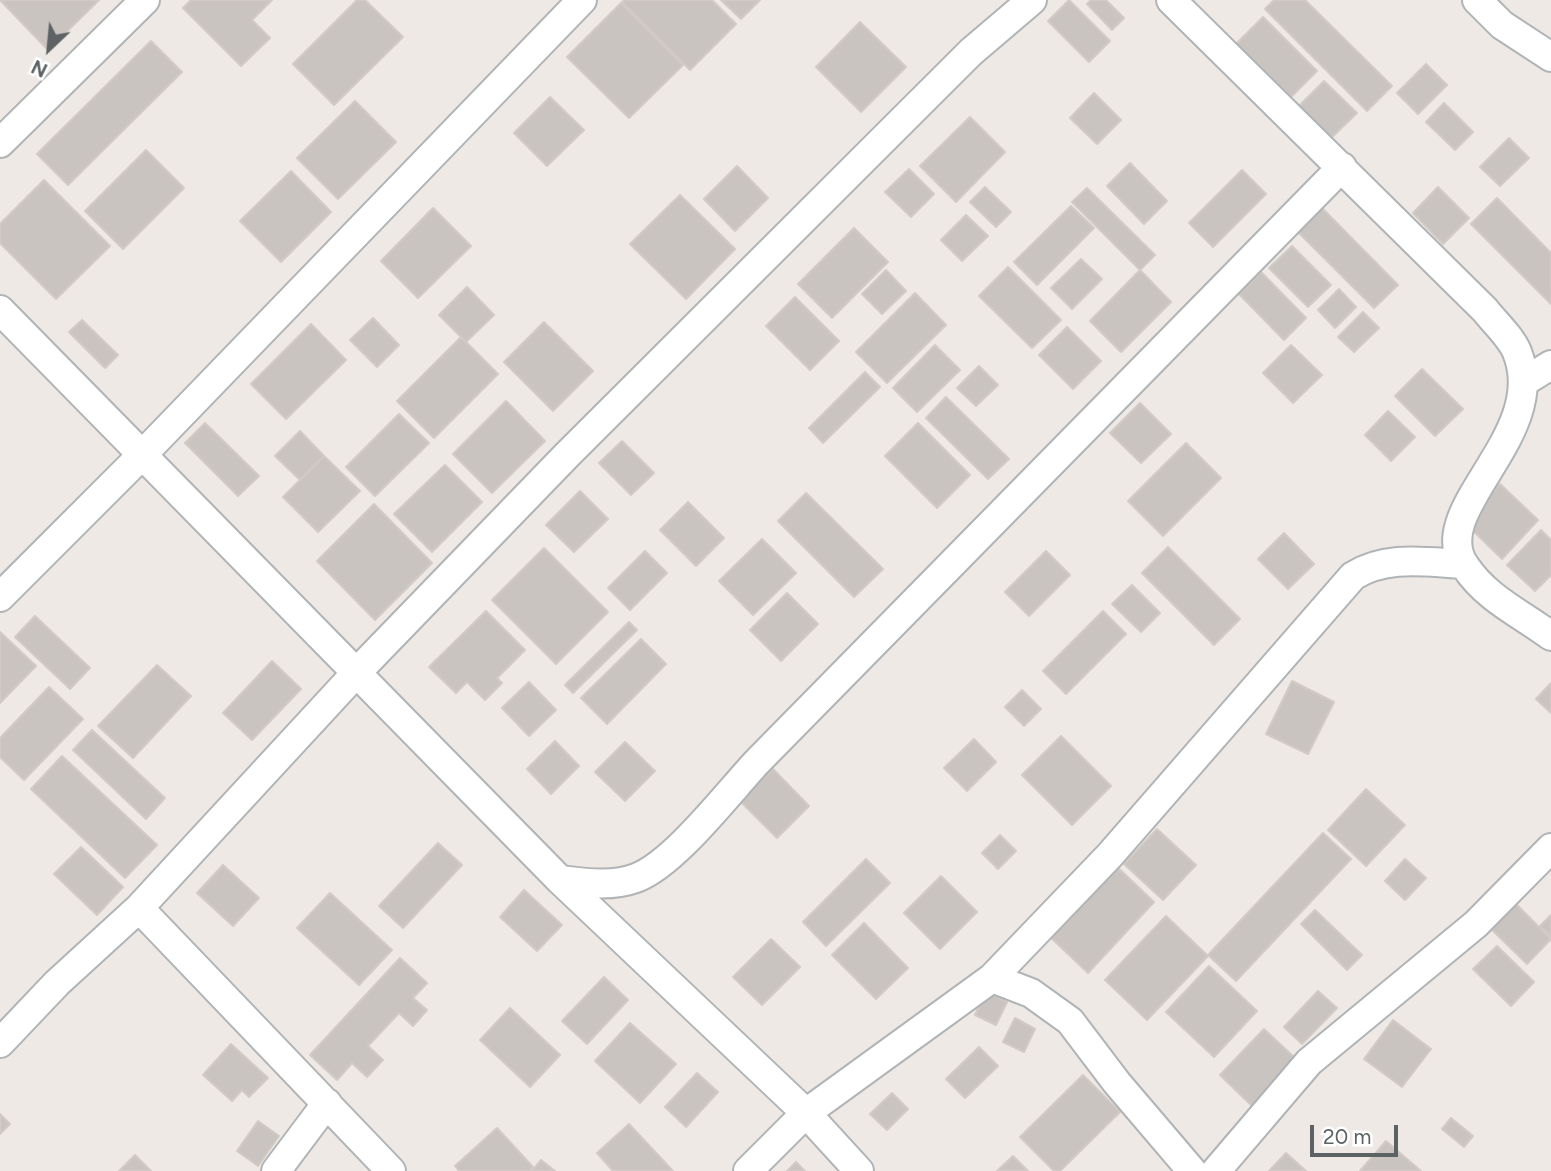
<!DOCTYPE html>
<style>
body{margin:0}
#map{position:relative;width:1551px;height:1171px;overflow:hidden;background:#eee9e5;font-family:Figtree,sans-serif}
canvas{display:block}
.north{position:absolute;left:14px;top:14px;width:70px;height:70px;-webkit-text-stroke:5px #fff;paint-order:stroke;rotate:206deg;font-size:19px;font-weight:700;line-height:28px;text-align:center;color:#5d6264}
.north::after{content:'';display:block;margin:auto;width:24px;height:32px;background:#5d6264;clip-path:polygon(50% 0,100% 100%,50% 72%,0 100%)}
.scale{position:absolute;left:1310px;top:1125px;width:88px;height:32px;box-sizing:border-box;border:4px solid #5d6264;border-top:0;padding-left:9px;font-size:21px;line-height:24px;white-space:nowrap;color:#5d6264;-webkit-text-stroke:5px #fff;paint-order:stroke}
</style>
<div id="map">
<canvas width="1551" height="1171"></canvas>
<div class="north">N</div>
<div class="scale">20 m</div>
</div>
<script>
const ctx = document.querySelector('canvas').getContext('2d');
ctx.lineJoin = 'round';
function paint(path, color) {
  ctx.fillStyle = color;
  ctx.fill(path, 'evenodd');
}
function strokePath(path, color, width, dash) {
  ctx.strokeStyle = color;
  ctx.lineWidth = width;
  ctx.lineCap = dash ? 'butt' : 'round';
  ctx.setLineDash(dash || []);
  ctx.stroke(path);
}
const building = new Path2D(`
 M0,0H99L48,50Z
 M191,0H272L252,20L270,38L241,66L183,8Z
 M357,0H365L403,37L334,105L293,64Z
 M625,0H712L736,24L690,70L622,2Z
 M721,0H760L741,19Z
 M1069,0L1110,41L1089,62L1048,21Z
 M1091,0H1106L1124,18L1112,30L1087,4Z
 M1274,0H1305L1392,86L1367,111L1265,9Z
 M621,3L683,65L629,118L567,57Z
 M1263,17L1317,71L1287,101L1233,47Z
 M860,22L906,67L861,112L816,67Z
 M151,41L182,72L68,185L37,154Z
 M1426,64L1447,85L1418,114L1397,93Z
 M1324,81L1357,113L1327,142L1295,110Z
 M1094,93L1121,120L1097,144L1070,118Z
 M550,97L584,130L547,166L514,133Z
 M355,101L396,142L338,199L297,158Z
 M1444,103L1473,132L1455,150L1426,122Z
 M970,117L1005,152L956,202L920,166Z
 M1509,138L1529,158L1500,186L1480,167Z
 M146,150L184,188L123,249L85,211Z
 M1130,163L1167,201L1144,224L1107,186Z
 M737,166L768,198L735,231L704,199Z
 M909,169L934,194L911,217L885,192Z
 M1242,170L1266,194L1213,247L1189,223Z
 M291,171L331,212L281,262L240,221Z
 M44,180L110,246L56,299L0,243V224Z
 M985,187L1011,212L996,227L970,202Z
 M1438,187L1469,218L1443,244L1413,213Z
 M1087,188L1155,255L1140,270L1072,202Z
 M680,195L735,249L686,299L630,244Z
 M1497,198L1551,253V304L1471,224Z
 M1071,206L1094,228L1037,285L1014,262Z
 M433,208L471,246L418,298L381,261Z
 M1322,208L1398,285L1374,308L1298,232Z
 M966,215L988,236L962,261L941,240Z
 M854,228L888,262L832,318L798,284Z
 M1292,246L1331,285L1308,307L1269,268Z
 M1081,259L1102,279L1072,309L1051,288Z
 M1008,267L1061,320L1032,348L979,296Z
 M886,270L906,291L882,314L862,294Z
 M1140,270L1171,302L1121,352L1090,321Z
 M1261,272L1306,318L1284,340L1239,294Z
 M467,287L494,315L466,342L439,315Z
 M1339,289L1356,307L1335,328L1318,310Z
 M915,293L946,325L887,383L856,352Z
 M795,297L839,341L810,370L766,326Z
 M1363,312L1379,328L1354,352L1338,337Z
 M373,318L399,345L377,367L350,340Z
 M82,320L118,355L105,368L69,332Z
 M544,322L593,371L553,411L504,362Z
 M311,324L346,360L286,419L251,384Z
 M1067,327L1101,361L1073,389L1039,355Z
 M461,337L498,374L434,438L397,401Z
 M935,345L960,370L917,412L893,388Z
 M1291,345L1322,375L1293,403L1263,373Z
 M979,366L998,385L976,406L957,388Z
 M1422,369L1463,409L1435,436L1395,396Z
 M865,372L880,387L823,443L809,428Z
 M946,397L1009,459L988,479L926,418Z
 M506,401L545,441L492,493L453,454Z
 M1140,403L1171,434L1141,463L1110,433Z
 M1388,411L1415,437L1391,461L1365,435Z
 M399,414L429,443L375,496L346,467Z
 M205,423L259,476L238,496L185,443Z
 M918,423L970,475L937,508L885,456Z
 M300,431L324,456L300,480L275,456Z
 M622,441L654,473L631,495L599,463Z
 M1186,443L1221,478L1163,536L1128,501Z
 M324,456L360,491L318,532L283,497Z
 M445,465L482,502L432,552L394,514Z
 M1500,484L1538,520L1502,559L1464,522Z
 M580,491L608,519L574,552L546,525Z
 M806,493L883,569L854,597L778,521Z
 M688,502L724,538L696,566L660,530Z
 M374,504L432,563L375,620L317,561Z
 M1541,530L1551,540V575L1535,591L1507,565Z
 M1284,533L1314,564L1288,589L1258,559Z
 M762,539L796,573L753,615L719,581Z
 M1168,547L1240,619L1214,645L1142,573Z
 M544,548L608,612L556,664L492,600Z
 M645,551L667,573L630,610L608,588Z
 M1046,551L1070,575L1029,616L1005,592Z
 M1132,585L1160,613L1141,632L1112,604Z
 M787,593L818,624L781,661L750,630Z
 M486,611L525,650L497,678L502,683L485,700L467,682L456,693L429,667Z
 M1103,611L1126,634L1066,694L1043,671Z
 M35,616L90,668L70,689L15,637Z
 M629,622L637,630L573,693L565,685Z
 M0,632L36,666L0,703Z
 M641,639L666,664L607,724L581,698Z
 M272,661L301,689L252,740L223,713Z
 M157,665L191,696L133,758L98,726Z
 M1292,681L1334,702L1308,754L1266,734Z
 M529,682L556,710L529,736L502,708Z
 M1551,683V713L1536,699Z
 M49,687L83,719L24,780L0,757V738Z
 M1022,690L1041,709L1024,726L1005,707Z
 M92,730L165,798L146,819L73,750Z
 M1061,736L1111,786L1072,825L1022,775Z
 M974,739L996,762L967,791L944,768Z
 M555,741L579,766L551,794L527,769Z
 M625,742L655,771L625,801L595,772Z
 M62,756L157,845L125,878L31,789Z
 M773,769L809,806L777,838L740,801Z
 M1366,789L1405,825L1366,866L1328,830Z
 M1157,829L1196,865L1163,900L1124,864Z
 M1323,833L1351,859L1236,981L1208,955Z
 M1000,835L1016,851L998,869L982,853Z
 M438,843L462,865L403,928L379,906Z
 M81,847L123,887L97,915L54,874Z
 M866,859L890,883L826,946L803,922Z
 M1405,859L1426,878L1405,900L1385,881Z
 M1112,862L1154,902L1088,973L1046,933Z
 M223,865L259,898L233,926L197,893Z
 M941,876L977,912L940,949L904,913Z
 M524,890L562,925L537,951L500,917Z
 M330,893L392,950L359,985L297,928Z
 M1512,900L1551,939L1527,964L1488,926Z
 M1315,910L1362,955L1347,970L1301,924Z
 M1551,915V937L1540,926Z
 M1166,916L1208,956L1147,1020L1105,980Z
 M864,923L908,968L876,999L832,955Z
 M771,939L800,967L762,1005L733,977Z
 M1497,946L1534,982L1511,1006L1473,969Z
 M400,958L427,983L413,998L427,1010L413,1026L399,1013L368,1046L383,1060L367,1077L352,1063L337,1080L310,1055Z
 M1209,966L1257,1011L1214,1057L1166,1012Z
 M604,977L628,1000L587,1044L562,1021Z
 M986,991L1007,1002L996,1025L975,1015Z
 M1318,991L1337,1008L1302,1044L1284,1027Z
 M510,1008L560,1055L530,1087L480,1040Z
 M1015,1018L1035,1029L1024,1052L1003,1042Z
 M1393,1020L1431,1049L1402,1087L1364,1059Z
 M630,1023L676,1064L640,1103L595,1061Z
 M1264,1029L1296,1059L1252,1106L1220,1075Z
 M231,1044L268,1078L249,1097L242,1090L232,1101L203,1075Z
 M979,1047L998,1066L965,1098L946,1079Z
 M697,1073L718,1092L686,1127L665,1107Z
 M1083,1075L1120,1112L1060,1171H1054L1020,1137Z
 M892,1093L908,1109L887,1130L870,1114Z
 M0,1114L10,1124L0,1134Z
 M1451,1118L1473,1136L1464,1147L1442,1129Z
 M258,1121L279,1136L258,1166L237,1151Z
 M629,1124L673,1171H613L597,1153Z
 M497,1128L533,1167L529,1171H459L455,1166Z
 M1386,1141L1421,1171H1360Z
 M1286,1153L1306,1171H1269Z
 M135,1155L151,1171H119Z
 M1013,1156L1028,1171H997Z
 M541,1160L555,1171H532Z
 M796,1162L805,1171H787Z`);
paint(building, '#cac4c1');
strokePath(building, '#d2cac4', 2);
const minor = new Path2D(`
 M1171,0L1485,310C1495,323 1511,337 1517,352C1551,436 1425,510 1465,566C1487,599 1520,613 1551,636
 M1477,0L1502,25L1551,57
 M0,143L145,0
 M0,310L560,880L806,1113L859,1171
 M1525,381L1551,365
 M0,597L143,454L582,0
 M560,880C585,883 612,887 636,878C674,864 728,793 757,762L1342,167
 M992,978L1031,993L1070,1021L1117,1083L1192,1171
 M0,1043L57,983L139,908
 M276,1171L327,1103
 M391,1171L139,908L358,671L567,455L971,52L1032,0
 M748,1171L806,1113L992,978L1110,855L1353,576C1386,555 1425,562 1463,564
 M1216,1171L1309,1062L1476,924L1551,848`);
strokePath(minor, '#b0b4b6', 32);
strokePath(minor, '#fff', 28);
</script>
